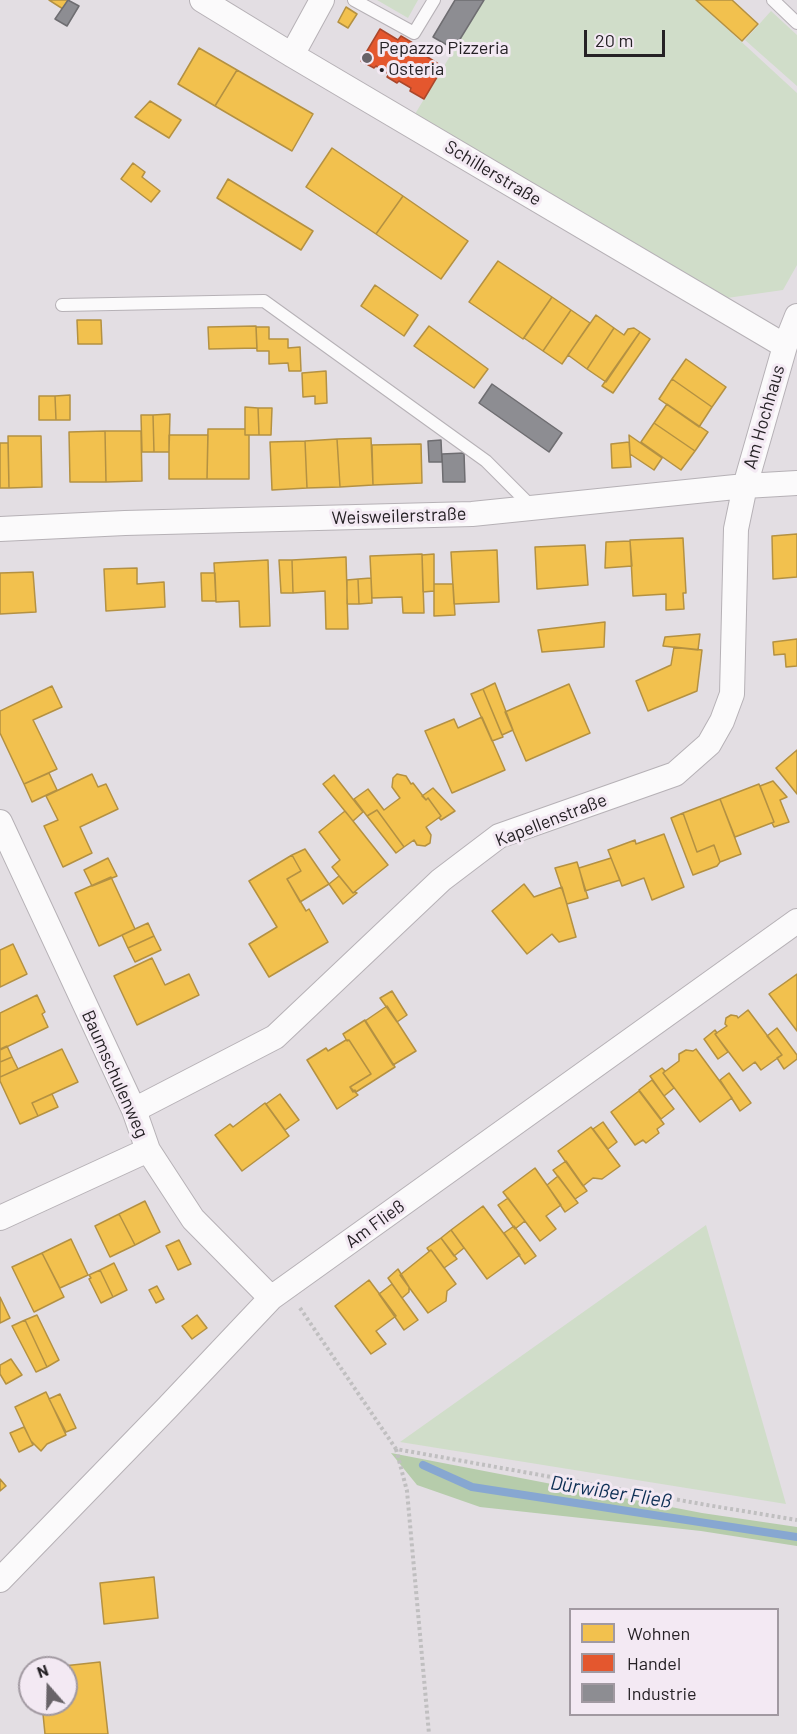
<!DOCTYPE html>
<meta charset="utf-8">
<style>
body{margin:0}
#map{position:relative;width:797px;height:1734px;overflow:hidden;background:#e3dee3;font-family:Barlow,sans-serif}
canvas{display:block}
.legend{position:absolute;left:569px;top:1608px;width:210px;height:108px;box-sizing:border-box;background:#f3e9f3;border:2px solid #a199a1;margin:0;padding:8px 10px;list-style:none;font-size:18px;color:#252125}
.legend li{display:flex;align-items:center;gap:12px;height:30px}
.legend b{width:30px;border:2px solid #a199a1}
.north{position:absolute;left:18px;top:1656px;width:60px;height:60px;box-sizing:border-box;background:#f3e9f3;border:2px solid #a199a1;border-radius:50%;rotate:340deg;font-size:16px;font-weight:700;line-height:24px;text-align:center;color:#252125}
.north::after{content:'';display:block;margin:auto;width:21px;height:27px;background:#686368;clip-path:polygon(50% 0,100% 100%,50% 72%,0 100%)}
.scale{position:absolute;left:584px;top:30px;width:81px;height:27px;box-sizing:border-box;border:3px solid #252125;border-top:0;padding-left:8px;font-size:18px;line-height:21px;white-space:nowrap;color:#252125;-webkit-text-stroke:4px #f3e9f3;paint-order:stroke}
</style>
<div id="map">
<canvas width="797" height="1734"></canvas>
<ul class="legend">
<li><b style="height:16px;background:#f2c14e"></b>Wohnen</li>
<li><b style="height:16px;background:#e4572e"></b>Handel</li>
<li><b style="height:16px;background:#8d8d92"></b>Industrie</li>
</ul>
<div class="north">N</div>
<div class="scale">20 m</div>
</div>
<script>
const ctx = document.querySelector('canvas').getContext('2d');
ctx.lineJoin = 'round';
function paint(path, color) {
  ctx.fillStyle = color;
  ctx.fill(path, 'evenodd');
}
function strokePath(path, color, width, dash) {
  ctx.strokeStyle = color;
  ctx.lineWidth = width;
  ctx.lineCap = dash ? 'butt' : 'round';
  ctx.setLineDash(dash || []);
  ctx.stroke(path);
}
function drawText(font, color, halo, rows, align = 'center') {
  ctx.font = font + ' Barlow,sans-serif';
  ctx.lineWidth = 6;
  ctx.setLineDash([]);
  ctx.textBaseline = 'middle';
  ctx.strokeStyle = halo;
  ctx.fillStyle = color;
  for (const [text, x, y, turn = 0] of rows) {
    ctx.save();
    ctx.translate(x, y);
    ctx.rotate((+turn || 0) * Math.PI / 180);
    ctx.textAlign = isNaN(turn) ? turn : align;
    if (halo) ctx.strokeText(text, 0, 0);
    ctx.fillText(text, 0, 0);
    ctx.restore();
  }
}
paint(new Path2D(`
 M377,0H418L408,18Z
 M484,0H696L797,93V265L783,290L720,299L415,114Z
 M771,11L797,35V86L745,40Z
 M706,1225L786,1504L400,1442Z`), '#d0ddc9');
paint(new Path2D(`
 M391,1453L702,1513L797,1527V1546L701,1531L480,1507L417,1485Z`), '#b6ccab');
const homes = new Path2D(`
 M49,0H68L63,9Z
 M696,0H732L758,24L742,41Z
 M346,7L357,14L348,28L338,22Z
 M199,48L237,70L215,106L178,84Z
 M237,70L313,114L292,151L215,106Z
 M150,101L181,120L169,138L135,117Z
 M332,148L403,196L376,234L306,187Z
 M133,163L145,172L142,177L160,191L151,202L121,179Z
 M228,179L313,231L301,250L217,198Z
 M403,196L468,241L441,279L376,234Z
 M498,261L552,297L523,339L469,302Z
 M375,285L418,315L404,336L361,306Z
 M552,297L571,310L543,351L524,338Z
 M571,310L590,323L562,364L543,351Z
 M596,315L614,328L587,369L568,355Z
 M77,320H101L102,344H78Z
 M256,326L257,348L209,349L208,327Z
 M429,326L488,369L474,388L414,346Z
 M256,327H269V339H288V348L300,347L301,371H289L288,363L269,364V351H257Z
 M614,328L624,335L628,329L634,328L640,332L606,382L587,369Z
 M640,332L650,339L613,393L602,386Z
 M686,359L726,387L712,407L672,379Z
 M326,371L327,403L315,404V396L303,397L302,373Z
 M672,379L712,407L699,427L659,399Z
 M70,395V420H56L55,396Z
 M39,396H55L56,420H39Z
 M667,404L708,432L695,451L654,423Z
 M245,407L258,408L259,435H245Z
 M258,408H272L271,435H259Z
 M170,414L169,452H154L153,415Z
 M141,415H153L154,452H142Z
 M654,423L695,451L681,470L641,442Z
 M208,429H245V435H249V479H207Z
 M105,431L106,482H70L69,432Z
 M105,431H141L142,481L106,482Z
 M169,435H208L207,479H169Z
 M629,435L662,458L654,470L630,454Z
 M8,436H41L42,487L9,488Z
 M371,438L373,485L340,487L337,439Z
 M337,439L340,487L307,488L305,441Z
 M305,441L307,488L272,490L270,442Z
 M629,442L631,467L612,468L611,444Z
 M0,443H8L9,488H0Z
 M421,444L422,483L373,485L372,445Z
 M797,534V577L773,579L772,536Z
 M683,538L686,593H683L684,609L666,610V594L633,596L630,540Z
 M630,541L632,566L605,568L606,542Z
 M585,545L588,585L537,589L535,547Z
 M497,550L499,602L454,604L451,552Z
 M422,554L424,613H403L402,597L372,598L370,556Z
 M434,554V591L423,592L422,555Z
 M346,557L348,629H326L325,591L293,593L292,560Z
 M268,560L270,626L240,627L239,601L216,602L214,563Z
 M279,560H292L293,593H281Z
 M137,568V584L164,582L165,607L106,611L104,569Z
 M33,572L36,612L0,614V573Z
 M201,573H215L216,601H202Z
 M371,578L372,603L359,604L358,579Z
 M358,579L359,604H347V580Z
 M434,584H453L455,615L434,616Z
 M605,622L604,647L542,652L538,630Z
 M700,634L698,650L663,646L665,637Z
 M797,639V666L786,667L785,654L774,655L773,642Z
 M674,647L702,650L697,691L648,711L636,681L671,665Z
 M495,683L513,730L502,735L483,689Z
 M569,684L590,733L526,761L505,712Z
 M52,686L62,707L33,720L57,769L24,784L0,733V711Z
 M483,689L503,737L492,741L471,694Z
 M482,717L505,770L452,793L425,731L454,719L458,728Z
 M797,750V794L776,768Z
 M49,773L57,790L32,802L24,784Z
 M92,774L98,787L106,784L118,809L80,827L92,853L63,867L44,826L58,820L46,796Z
 M397,774L406,776L411,784L413,783L426,800L428,798L441,816L426,827L431,835L430,843L425,846L417,845L414,840L404,847L377,810L367,816L354,799L368,789L384,810L400,798L392,787L393,778Z
 M334,775L363,812L353,821L323,784Z
 M773,781L787,797L780,800L789,822L774,827L772,823L774,822L760,786Z
 M759,784L774,822L735,837L720,799Z
 M433,788L455,811L441,820L439,818L441,816L428,798L426,800L422,796Z
 M720,799L741,854L720,862L714,845L697,852L683,813Z
 M377,810L404,847L396,853L367,816Z
 M345,811L388,865L353,893L332,867L340,860L319,832Z
 M683,813L697,852L714,845L720,862L717,866L693,875L671,818Z
 M664,834L684,887L652,900L644,878L622,886L608,850L635,840L636,844Z
 M305,849L329,884L300,902L287,879L301,871L292,855Z
 M292,855L301,871L287,879L306,911L309,909L328,942L269,977L249,944L277,927L249,881Z
 M108,858L117,876L92,886L84,870Z
 M611,858L620,880L585,891L579,868Z
 M577,862L588,898L567,904L555,868Z
 M339,876L353,893L355,892L357,893L343,904L329,884Z
 M111,877L135,929L99,946L75,893Z
 M524,884L534,897L562,887L576,937L559,942L552,934L527,954L492,911Z
 M148,923L154,936L128,948L122,935Z
 M154,936L161,950L135,962L128,948Z
 M13,944L27,974L0,987V950Z
 M152,958L165,985L189,974L199,995L137,1025L114,976Z
 M797,974V1031L769,994Z
 M392,991L407,1015L397,1022L380,998Z
 M37,995L45,1012L42,1014L48,1027L0,1050V1013Z
 M387,1006L416,1051L393,1065L365,1021Z
 M748,1010L782,1055L761,1070L755,1062L743,1071L715,1034L727,1026L725,1024L726,1018L731,1015L737,1016L738,1018Z
 M365,1020L395,1067L356,1092L355,1090L353,1092L350,1087L371,1074L349,1040L347,1041L343,1034Z
 M777,1028L797,1055V1059L784,1069L777,1058L782,1055L767,1036Z
 M715,1030L717,1033L715,1034L728,1052L718,1059L704,1039Z
 M346,1040H349L371,1074L350,1087L358,1095L337,1109L307,1060L326,1048L328,1051Z
 M7,1046L12,1057L0,1062V1049Z
 M62,1049L78,1082L32,1103L38,1116L20,1124L0,1081V1077Z
 M696,1049L732,1098L700,1122L663,1073L679,1061V1054L686,1050L693,1051Z
 M12,1057L18,1069L0,1077V1062Z
 M662,1068L665,1071L663,1073L674,1088L664,1096L650,1076Z
 M729,1073L751,1103L740,1111L720,1080Z
 M652,1080L674,1109L661,1119L639,1090Z
 M639,1091L664,1124L657,1129L659,1133L646,1143L643,1140L635,1145L611,1112Z
 M52,1094L58,1107L38,1116L32,1103Z
 M280,1094L299,1120L285,1130L266,1104Z
 M265,1103L289,1136L242,1171L215,1135L230,1124L233,1127Z
 M603,1122L617,1142L608,1149L593,1129Z
 M591,1127L620,1166L602,1179L593,1178L583,1186L558,1151Z
 M566,1161L587,1191L575,1199L553,1170Z
 M535,1168L561,1205L546,1216L556,1229L540,1241L503,1192Z
 M558,1176L578,1203L565,1212L547,1185Z
 M508,1198L525,1221L515,1229L498,1205Z
 M145,1201L160,1232L135,1245L119,1214Z
 M483,1206L520,1255L487,1279L451,1230Z
 M119,1214L135,1245L110,1257L95,1226Z
 M514,1226L536,1256L525,1264L504,1233Z
 M451,1230L464,1248L454,1256L441,1238Z
 M441,1238L457,1259L444,1268L431,1250L429,1251L427,1248Z
 M71,1239L88,1275L60,1288L42,1253Z
 M179,1240L191,1264L178,1270L166,1246Z
 M431,1250L456,1284L447,1291L446,1301L428,1313L400,1275Z
 M42,1253L64,1297L34,1312L12,1267Z
 M114,1263L127,1290L113,1297L100,1270Z
 M398,1269L409,1287V1292L402,1298L388,1278Z
 M100,1270L113,1297L101,1303L89,1279L91,1278L89,1275Z
 M369,1280L396,1316L376,1331L386,1344L371,1354L335,1306Z
 M392,1284L418,1320L404,1330L379,1294Z
 M157,1286L164,1299L156,1303L149,1290Z
 M0,1297L10,1318L0,1323Z
 M37,1315L59,1360L47,1367L25,1320Z
 M197,1315L207,1328L192,1339L182,1326Z
 M25,1320L47,1367L36,1372L12,1326Z
 M11,1359L22,1375L6,1384L0,1374V1365Z
 M46,1392L66,1435L47,1444L41,1451L31,1441L15,1407Z
 M60,1394L76,1428L66,1432L49,1399Z
 M24,1427L33,1445L19,1452L10,1433Z
 M0,1479L6,1486L0,1491Z
 M154,1577L158,1618L104,1624L100,1583Z
 M100,1662L108,1734H45L42,1704H66V1668H45Z`);
paint(homes, '#f2c14e');
strokePath(homes, '#b49142', 1.5);
const shops = new Path2D(`
 M380,29L398,40L401,36L428,52L426,56L443,67L424,99L410,91L411,88L399,81L397,83L387,77L389,74L376,66L374,68L361,61Z`);
paint(shops, '#e4572e');
strokePath(shops, '#ab472b', 1.5);
const industry = new Path2D(`
 M68,0L79,6L67,26L55,19Z
 M455,0H484L454,49L433,37Z
 M492,384L562,433L549,452L479,403Z
 M441,440L442,462H429L428,441Z
 M464,453L465,482H443L442,454Z`);
paint(industry, '#8d8d92');
strokePath(industry, '#6e6d71', 1.5);
strokePath(new Path2D(`
 M423,1465L472,1487L797,1537`), '#87a7d1', 8);
const service = new Path2D(`
 M354,0L414,33L434,0
 M773,0L797,23
 M62,305L264,301L486,461L532,507`);
const minor = new Path2D(`
 M202,0L292,55L785,346
 M292,55L322,0
 M0,529L125,523L472,514L745,486L797,483
 M0,822L134,1110L148,1150L193,1219L271,1298
 M134,1110L275,1037L441,880L499,836L675,774L709,744L722,721L732,694L736,529L745,486L785,346L797,316
 M0,1218L148,1150
 M0,1580L167,1408L271,1298L797,921`);
strokePath(service, '#b6b1b6', 14);
strokePath(minor, '#b6b1b6', 26);
strokePath(new Path2D(`
 M300,1308L396,1449L707,1505L797,1520
 M396,1449L407,1491L429,1734`), '#c0bfc0', 4, [3, 3]);
strokePath(service, '#fbfafb', 12);
strokePath(minor, '#fbfafb', 24);
for (const [x, y, r, color] of [
 [367,58,6,"#686368"]
]) {
  const dot = new Path2D();
  dot.arc(x, y, r, 0, 2 * Math.PI);
  ctx.fillStyle = color;
  ctx.fill(dot);
  strokePath(dot, '#f3e9f3', 2);
}
drawText('18px', '#252125', '#f3e9f3', [
 ["Pepazzo Pizzeria",379,48],
 ["• Osteria",379,69]
], 'left');
drawText('18px', '#252125', '#f3e9f3', [
 ["Schillerstraße",493,173,31],
 ["Am Hochhaus",764,417,-74],
 ["Weisweilerstraße",399,516,-2],
 ["Kapellenstraße",551,820,-21],
 ["Baumschulenweg",115,1074,66],
 ["Am Fließ",375,1224,-36]
]);
drawText('italic 20px', '#0c2e54', '#f3e9f3', [
 ["Dürwißer Fließ",611,1492,9]
]);
</script>
